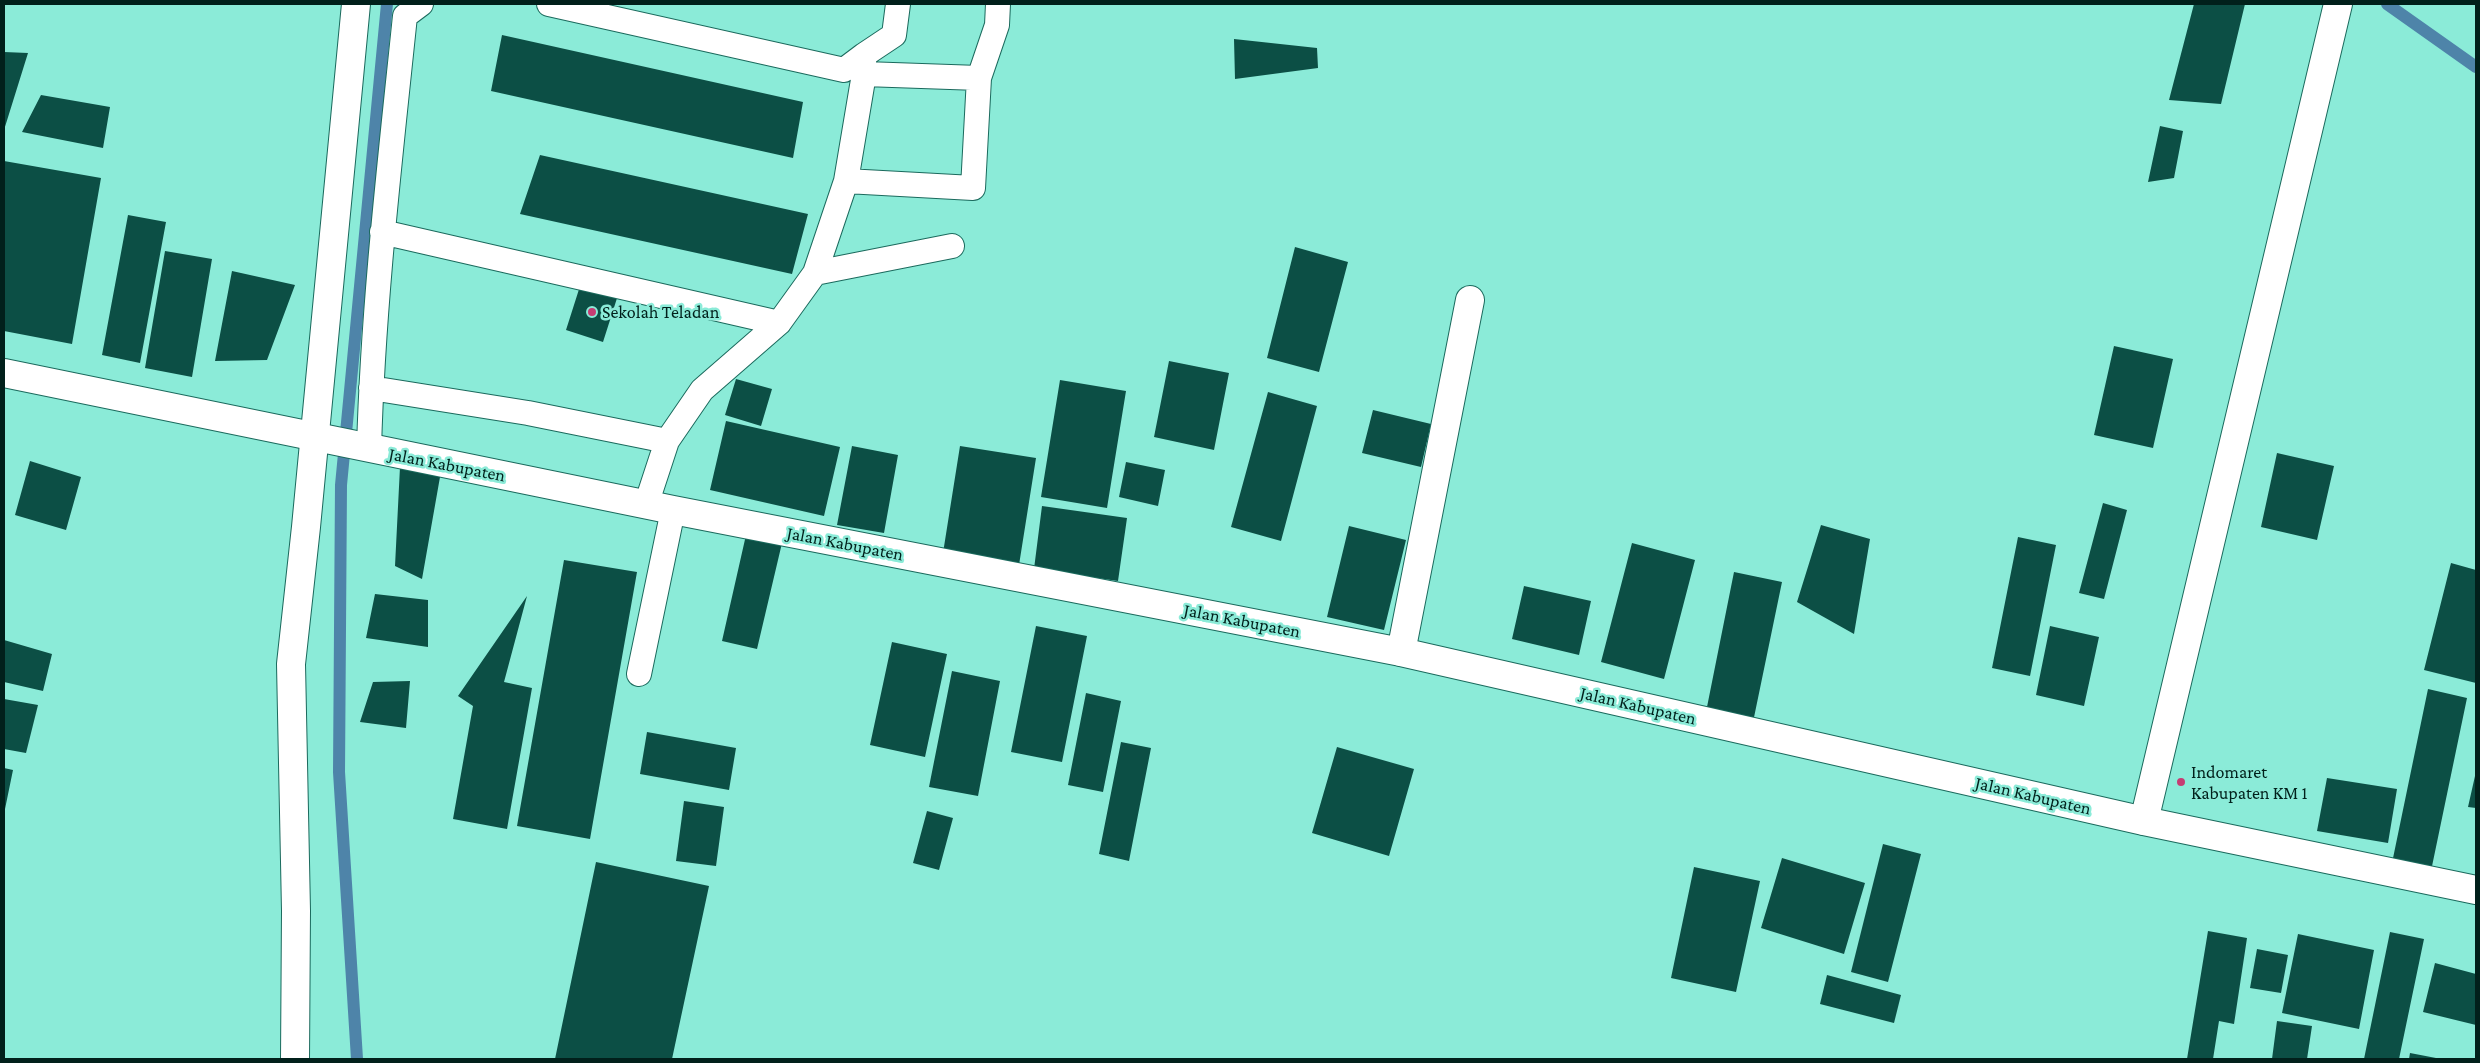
<!DOCTYPE html>
<style>
body{margin:0}
#map{position:relative;width:2480px;height:1063px;overflow:hidden;background:#8bebd8;font-family:"Crimson Pro",serif}
canvas{display:block}
.frame{position:absolute;inset:0;border:5px solid #01201b;pointer-events:none}
</style>
<div id="map">
<canvas width="2480" height="1063"></canvas>
<div class="frame"></div>
</div>
<script>
const ctx = document.querySelector('canvas').getContext('2d');
ctx.lineJoin = 'round';
function strokePath(path, color, width, dash) {
  ctx.strokeStyle = color;
  ctx.lineWidth = width;
  ctx.lineCap = dash ? 'butt' : 'round';
  ctx.setLineDash(dash || []);
  ctx.stroke(path);
}
function paint(path, color) {
  ctx.fillStyle = color;
  ctx.fill(path, 'evenodd');
}
function drawText(font, color, halo, rows, align = 'center') {
  ctx.font = font + ' "Crimson Pro",serif';
  ctx.lineWidth = 5;
  ctx.setLineDash([]);
  ctx.textBaseline = 'middle';
  ctx.strokeStyle = halo;
  ctx.fillStyle = color;
  for (const [text, x, y, turn = 0] of rows) {
    ctx.save();
    ctx.translate(x, y);
    ctx.rotate((+turn || 0) * Math.PI / 180);
    ctx.textAlign = isNaN(turn) ? turn : align;
    if (halo) ctx.strokeText(text, 0, 0);
    ctx.fillText(text, 0, 0);
    ctx.restore();
  }
}
strokePath(new Path2D(`
 M2387,4L2476,67
 M357,1059L339,772L341,485L387,4`), '#4e84a9', 12);
paint(new Path2D(`
 M2194,4H2245L2221,104L2169,100Z
 M502,35L803,102L793,158L491,91Z
 M1234,39L1317,48L1318,68L1235,79Z
 M4,52L28,53L4,130Z
 M41,95L110,107L103,148L22,132Z
 M2160,126L2183,131L2174,178L2148,182Z
 M540,155L808,214L792,274L520,214Z
 M4,161L101,178L72,344L4,331Z
 M128,215L166,222L140,363L102,355Z
 M1295,247L1348,262L1319,372L1267,358Z
 M165,251L212,259L192,377L145,368Z
 M232,271L295,285L267,360L215,361Z
 M581,283L618,295L603,342L566,330Z
 M2114,346L2173,359L2153,448L2094,435Z
 M1169,361L1229,373L1214,450L1154,437Z
 M736,379L772,389L761,426L725,415Z
 M1060,380L1126,391L1107,508L1041,497Z
 M1268,392L1317,406L1281,541L1231,527Z
 M1373,410L1431,424L1421,467L1362,453Z
 M726,421L840,447L824,516L710,490Z
 M852,446L898,455L884,533L837,525Z
 M960,446L1036,458L1019,565L943,553Z
 M2277,453L2334,466L2317,540L2261,527Z
 M30,461L81,477L66,530L15,515Z
 M1126,462L1165,470L1158,506L1119,497Z
 M400,467L440,477L422,579L395,566Z
 M2103,503L2127,510L2104,599L2079,593Z
 M1042,506L1127,518L1118,581L1034,569Z
 M1821,525L1870,539L1854,634L1797,602Z
 M1349,526L1406,540L1384,630L1327,617Z
 M746,535L782,543L757,649L722,641Z
 M2018,537L2056,545L2030,676L1992,668Z
 M1632,543L1695,560L1664,679L1601,662Z
 M564,560L637,572L590,839L517,826Z
 M2451,563L2476,570V683L2424,670Z
 M1734,572L1782,582L1752,727L1705,717Z
 M1524,586L1591,601L1579,655L1512,639Z
 M375,594L428,600V647L366,638Z
 M527,596L504,682L532,688L507,829L453,819L473,706L458,696Z
 M1036,626L1087,636L1062,762L1011,752Z
 M2050,626L2099,637L2084,706L2036,695Z
 M4,640L52,654L43,691L4,682Z
 M892,642L947,654L925,757L870,745Z
 M952,671L1000,681L978,796L929,787Z
 M410,681L406,728L360,722L373,682Z
 M2428,689L2467,698L2431,871L2392,863Z
 M1086,693L1121,701L1103,792L1068,785Z
 M4,699L38,705L26,753L4,749Z
 M647,732L736,748L729,790L640,774Z
 M1121,742L1151,748L1129,861L1099,854Z
 M1337,747L1414,769L1389,856L1312,833Z
 M4,768L13,770L5,809H4Z
 M2475,776H2476V808L2468,807Z
 M2327,778L2397,789L2388,843L2317,831Z
 M684,801L724,807L716,866L676,861Z
 M927,811L953,818L939,870L913,863Z
 M1883,844L1921,854L1888,982L1851,972Z
 M1782,858L1865,883L1844,954L1761,928Z
 M596,862L709,886L672,1059H555Z
 M1694,867L1760,881L1736,992L1671,978Z
 M2208,931L2247,938L2234,1024L2219,1021L2213,1059H2187Z
 M2390,932L2424,939L2399,1059H2364Z
 M2298,934L2374,950L2359,1029L2282,1013Z
 M2257,949L2288,955L2281,993L2250,988Z
 M2435,963L2476,974V1025L2423,1012Z
 M1827,975L1901,995L1894,1023L1820,1004Z
 M2277,1021L2312,1026L2307,1059H2272Z
 M2410,1053L2436,1058V1059H2409Z`), '#0c4f45');
const lane = new Path2D(`
 M549,4L844,70L864,55V74L846,181L815,273L779,323L702,390L667,441L646,505
 M864,55L894,35L898,4
 M979,78L997,25L998,4
 M846,181L973,188L979,78L864,74
 M382,232L779,323
 M815,273L952,246
 M371,388L528,413L667,441
 M369,449C373,304 390,160 405,16L421,4
 M639,674L673,510`);
const street = new Path2D(`
 M1401,652L1470,300
 M2144,821L2338,4
 M295,1059L296,911L291,664L306,527L356,4`);
const secondary = new Path2D(`
 M4,373L673,510L1401,652L2144,821L2476,890`);
strokePath(lane, '#1b6a5d', 26);
strokePath(street, '#1b6a5d', 30);
strokePath(secondary, '#1b6a5d', 30);
strokePath(lane, '#fff', 24);
strokePath(street, '#fff', 28);
strokePath(secondary, '#fff', 28);
for (const [x, y, r, color] of [
 [592,312,5,"#c63c73"],
 [2181,782,5,"#c63c73"]
]) {
  const dot = new Path2D();
  dot.arc(x, y, r, 0, 2 * Math.PI);
  ctx.fillStyle = color;
  ctx.fill(dot);
  strokePath(dot, '#8bebd8', 2);
}
drawText('18px', '#01201b', '#8bebd8', [
 ["Sekolah Teladan",602,312],
 ["Indomaret",2191,772],
 ["Kabupaten KM 1",2191,793]
], 'left');
drawText('18px', '#01201b', '#8bebd8', [
 ["Jalan Kabupaten",447,465,11],
 ["Jalan Kabupaten",845,544,11],
 ["Jalan Kabupaten",1242,621,11],
 ["Jalan Kabupaten",1638,706,13],
 ["Jalan Kabupaten",2033,796,13]
]);
</script>
